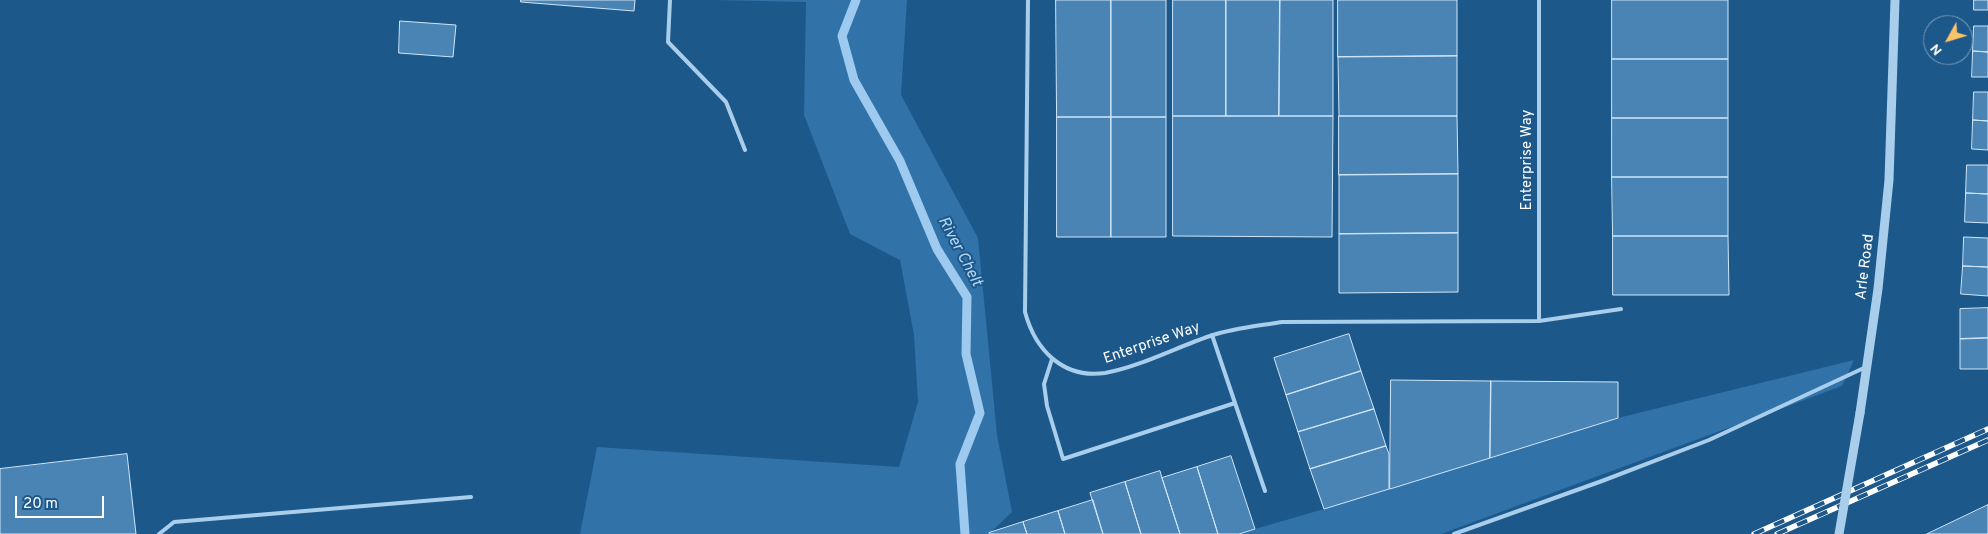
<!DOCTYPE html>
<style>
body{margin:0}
#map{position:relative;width:1988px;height:534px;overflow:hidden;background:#1d588b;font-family:Overpass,sans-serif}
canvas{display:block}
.north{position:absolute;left:1923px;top:15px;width:50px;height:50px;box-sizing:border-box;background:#1d588b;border:1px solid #779bb9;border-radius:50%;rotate:231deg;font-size:14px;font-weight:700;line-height:20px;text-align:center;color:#fff}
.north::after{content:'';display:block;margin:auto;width:18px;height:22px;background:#fcc368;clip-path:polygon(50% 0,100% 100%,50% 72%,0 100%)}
.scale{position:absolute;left:15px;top:496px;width:89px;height:22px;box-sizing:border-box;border:2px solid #fff;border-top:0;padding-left:6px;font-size:15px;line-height:18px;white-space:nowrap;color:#fff;-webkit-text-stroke:4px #1d588b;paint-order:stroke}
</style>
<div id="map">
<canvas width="1988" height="534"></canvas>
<div class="north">N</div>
<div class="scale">20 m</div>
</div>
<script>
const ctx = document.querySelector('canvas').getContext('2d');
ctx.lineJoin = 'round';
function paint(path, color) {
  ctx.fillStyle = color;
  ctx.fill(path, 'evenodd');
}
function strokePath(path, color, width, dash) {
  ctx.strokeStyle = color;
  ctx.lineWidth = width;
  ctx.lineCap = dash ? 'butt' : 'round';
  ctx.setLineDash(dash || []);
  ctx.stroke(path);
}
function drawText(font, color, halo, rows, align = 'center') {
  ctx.font = font + ' Overpass,sans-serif';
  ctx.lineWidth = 4;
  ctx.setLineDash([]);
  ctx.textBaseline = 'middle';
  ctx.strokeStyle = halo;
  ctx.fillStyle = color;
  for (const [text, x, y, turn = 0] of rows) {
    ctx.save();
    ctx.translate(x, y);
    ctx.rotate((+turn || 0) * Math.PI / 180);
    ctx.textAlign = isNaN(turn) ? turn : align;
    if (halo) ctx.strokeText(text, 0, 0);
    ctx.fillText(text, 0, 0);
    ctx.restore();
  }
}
paint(new Path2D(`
 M712,0H907L901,95L978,238L997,435L1012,512L989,534H580L597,447L899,467L918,402L914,335L900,260L850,234L804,115L806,2Z
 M1854,360L1842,386L1441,534H1238L1324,509L1618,418Z`), '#3172a9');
strokePath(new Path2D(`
 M856,0L842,36L854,80L900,161L937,249L967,297L966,354L980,413L960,464L965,534`), '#9dcaee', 9);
const building = new Path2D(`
 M521,0H635L634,11L521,2Z
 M1056,0H1111V117H1057Z
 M1111,0H1166V117H1111Z
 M1173,0H1226V116H1173Z
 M1226,0H1280L1279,116H1226Z
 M1280,0H1333V116H1279Z
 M1338,0H1457V56L1338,57Z
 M1612,0H1728V59H1612Z
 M1974,0H1988V10H1974Z
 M400,21L456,25L453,57L399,53Z
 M1974,26H1988V52L1973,51Z
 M1973,51L1988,52V77H1972Z
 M1457,56V116H1339L1338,57Z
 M1612,59H1728V118H1612Z
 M1974,92H1988V121L1973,120Z
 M1173,116H1333L1332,237L1173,236Z
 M1339,116H1457L1458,174L1339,175Z
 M1057,117H1111V237H1057Z
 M1111,117H1166V237H1111Z
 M1612,118H1728V177H1612Z
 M1973,120L1988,121V150L1972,149Z
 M1967,165H1988V194L1966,193Z
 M1458,174V233L1339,234V175Z
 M1612,177H1728V236H1613Z
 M1966,193L1988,194V223L1965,222Z
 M1458,233V292L1339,293V234Z
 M1613,236H1728L1729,295H1613Z
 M1964,237L1988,238V267L1963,266Z
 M1963,266L1988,267V296L1961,294Z
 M1988,308V338L1960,339V309Z
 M1349,334L1361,371L1286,395L1274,358Z
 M1988,338V369H1960V339Z
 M1361,371L1374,409L1298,432L1286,395Z
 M1391,380L1491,381L1490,458L1390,489Z
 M1491,381L1618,382V418L1490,458Z
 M1374,409L1386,446L1310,469L1298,432Z
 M1386,446L1389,454V489L1324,509L1310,469Z
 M127,454L136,534H0V469Z
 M1231,456L1255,529L1239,534H1218L1197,467Z
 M1197,467L1218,534H1180L1162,478Z
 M1160,471L1162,478L1180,534H1141L1125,482Z
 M1125,482L1141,534H1103L1090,493Z
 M1093,500L1103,534H1065L1058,511Z
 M1988,505V534H1927Z
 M1058,511L1065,534H1027L1023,522Z
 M1023,522L1027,534H989V533Z`);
paint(building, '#4a84b5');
strokePath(building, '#cfe6f9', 1);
strokePath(new Path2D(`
 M670,0L668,42L726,102L745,150
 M1028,0L1025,312C1035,349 1062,379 1105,373C1139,367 1177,347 1210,336C1233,328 1258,326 1282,322L1539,321V0
 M1539,321L1621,309
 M1052,359L1044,384L1047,406L1063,459L1235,403L1212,335
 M1235,403L1265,491
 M159,534L174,522L471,497
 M1454,534L1602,481L1709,440L1866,367`), '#a9ceec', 4);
strokePath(new Path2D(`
 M1860,413L1878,289L1889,180L1895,0`), '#a9ceec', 9);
const rail = new Path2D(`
 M1754,534L1988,429
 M1777,534L1988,440`);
strokePath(rail, '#fff', 5.5);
strokePath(rail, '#1d588b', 4, [11]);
strokePath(new Path2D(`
 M1839,534L1860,413`), '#a9ceec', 9);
drawText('15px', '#fff', '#1d588b', [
 ["Enterprise Way",1528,160,-90],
 ["Arle Road",1866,267,-83],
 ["Enterprise Way",1152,344,-19]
]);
drawText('italic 16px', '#b5d8f3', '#1d588b', [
 ["River Chelt",959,252,62]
]);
</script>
